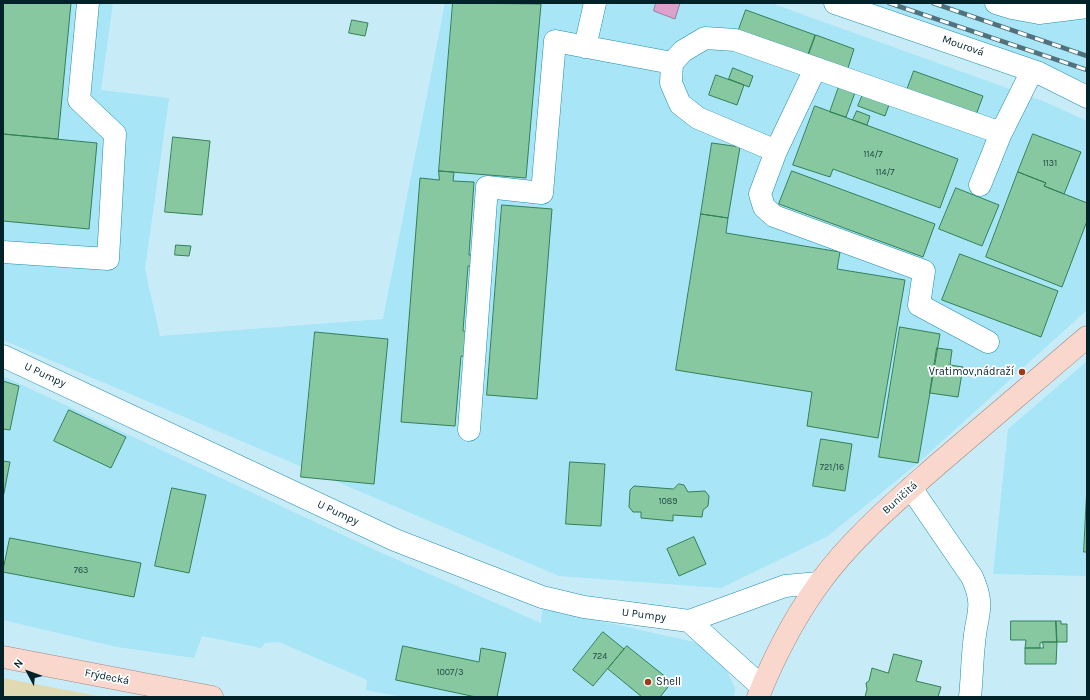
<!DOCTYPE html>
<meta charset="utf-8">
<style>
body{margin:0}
#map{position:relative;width:1090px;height:700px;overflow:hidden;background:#c8ecf7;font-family:Karla,sans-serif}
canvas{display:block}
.frame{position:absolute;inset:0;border:4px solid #02222a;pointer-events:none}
.north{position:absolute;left:8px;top:652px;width:40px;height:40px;-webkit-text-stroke:3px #fff;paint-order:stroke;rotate:311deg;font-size:11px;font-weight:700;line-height:16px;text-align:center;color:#02222a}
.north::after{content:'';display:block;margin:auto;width:14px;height:18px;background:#02222a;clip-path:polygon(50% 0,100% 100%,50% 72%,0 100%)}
</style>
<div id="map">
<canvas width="1090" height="700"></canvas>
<div class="frame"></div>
<div class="north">N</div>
</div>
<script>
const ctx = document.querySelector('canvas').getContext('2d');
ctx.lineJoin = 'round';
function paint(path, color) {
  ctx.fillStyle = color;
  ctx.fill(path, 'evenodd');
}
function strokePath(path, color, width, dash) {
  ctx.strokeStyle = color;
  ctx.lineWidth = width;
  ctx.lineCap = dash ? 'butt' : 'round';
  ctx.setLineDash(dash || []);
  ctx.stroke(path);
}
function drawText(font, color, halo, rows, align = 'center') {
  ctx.font = font + ' Karla,sans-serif';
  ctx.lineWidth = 3.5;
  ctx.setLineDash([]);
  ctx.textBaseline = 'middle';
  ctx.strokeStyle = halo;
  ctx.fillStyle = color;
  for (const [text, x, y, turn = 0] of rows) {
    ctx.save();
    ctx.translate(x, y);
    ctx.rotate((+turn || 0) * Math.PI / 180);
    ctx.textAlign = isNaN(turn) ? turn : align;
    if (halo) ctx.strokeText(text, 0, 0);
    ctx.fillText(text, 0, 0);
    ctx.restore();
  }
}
paint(new Path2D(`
 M3,3H113L101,90L169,98L145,269L160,336L383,319L445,3H771L1043,101L1087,121V310L918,463L828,536L721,588L559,576L3,340Z
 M852,3H1087V83L964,41Z
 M1087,361V576L993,574L1008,429Z
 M3,376L375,550L541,623L542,608L703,644L721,659L735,688L734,697H402L366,690L367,680L279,642L265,643L261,648L202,636L194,658L117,647L3,620Z`), '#a8e5f7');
paint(new Path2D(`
 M3,678L103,697H3Z`), '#e1d9b1');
const water = new Path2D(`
 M656,3H680L675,19L654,11Z`);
paint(water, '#dca2cb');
strokePath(water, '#9b7c9b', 1);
const building = new Path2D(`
 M3,3H71L58,139L3,134Z
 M453,3L541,4L526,178L439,171Z
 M746,10L815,35L807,57L738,32Z
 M352,20L368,23L365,36L349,33Z
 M816,35L854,49L847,71L808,57Z
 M733,68L753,76L749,87L729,79Z
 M914,71L983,96L976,115L907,90Z
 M716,75L744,85L737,105L709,95Z
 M840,84L856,90L846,117L830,112Z
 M864,92L890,102L885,116L858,106Z
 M815,106L958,159L940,208L833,169L830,177L793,165Z
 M857,111L870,116L867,125L853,120Z
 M3,134L97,143L89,229L3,221Z
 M1033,134L1081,152L1064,194L1044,186L1046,183L1018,172Z
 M173,137L210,141L202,215L165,212Z
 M712,143L740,147L728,218L701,214Z
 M439,171L454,172L453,181L474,182L469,255L477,256L476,267L468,266L463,331L471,332L469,357L461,356L455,426L401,422L420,178L439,180Z
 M792,171L935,224L923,257L779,204Z
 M1018,172L1046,183L1044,186L1087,203V221L1062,287L986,257Z
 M956,188L999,205L982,246L939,229Z
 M502,205L552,209L537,399L487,395Z
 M701,214L728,218L726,233L840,252L837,269L905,280L878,438L807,426L812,392L676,370Z
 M176,245L191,246L189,256L175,255Z
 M960,254L1058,291L1041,337L942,300Z
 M900,327L940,334L918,463L879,457Z
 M315,332L388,339L374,484L301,477Z
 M937,348L952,350L950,365L963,367L958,397L930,393Z
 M3,381L19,386L10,430L3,429Z
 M69,410L126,437L111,468L54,441Z
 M821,439L852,444L845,491L813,486Z
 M3,461L10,462L3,498Z
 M570,462L605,464L601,526L566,524Z
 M679,484L684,485L688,492L705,491L709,496L708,506L703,510L702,517L673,515V521L641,518V512H633L629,507L630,490L634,486L673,489Z
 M1087,486V552H1084Z
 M172,488L206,495L189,573L155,566Z
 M694,537L706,564L679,576L667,549Z
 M10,538L141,563L134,597L3,572Z
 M1011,621H1056L1057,642H1043L1040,643V648H1025L1026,640H1011Z
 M1056,621H1061V624H1067V642H1057Z
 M603,632L624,649L593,686L573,670Z
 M1043,642H1057L1056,664H1025V648H1043Z
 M403,646L479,662L481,648L506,653L497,697H476L396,680Z
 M627,646L672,682L660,697H642L608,669Z
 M894,654L922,661L916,681L941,687L938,697H865L867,689L866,683L869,681L872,668L888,673Z`);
paint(building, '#87c8a1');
strokePath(building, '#328158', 1);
const minor = new Path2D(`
 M835,3L1039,73L1087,97
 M996,3L1012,8L1039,13L1087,7
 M585,47L595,3
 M815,69L776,151L698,118L680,104L671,83L672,63L683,51L705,38L735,40L1001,133L1032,71
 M776,151L760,194L764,207L774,216L924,271L919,305L988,342
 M980,185L1001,133
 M3,252L108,259L115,134L79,100L88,3
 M3,356L395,540L542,597L584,607L689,621L762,687
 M469,430L487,187L542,193L555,41L672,63
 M911,488L972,577C986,608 976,614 974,644C972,661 972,679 970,697
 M689,621L785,586L819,583`);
const major = new Path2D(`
 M3,657L212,697
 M758,697C774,657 793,620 818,585C851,539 895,502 937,465C987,422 1037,380 1087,337`);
strokePath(minor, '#1f8fa9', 23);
strokePath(major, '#a1877e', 23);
strokePath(minor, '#fff', 22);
strokePath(major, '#fad7cd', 22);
const rail = new Path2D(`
 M889,3L1087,70
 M933,3L1087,56`);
strokePath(rail, '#51727c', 4.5);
strokePath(rail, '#fff', 3, [9]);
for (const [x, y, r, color] of [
 [1022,372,4,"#9f3815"],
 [648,682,4,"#9f3815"]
]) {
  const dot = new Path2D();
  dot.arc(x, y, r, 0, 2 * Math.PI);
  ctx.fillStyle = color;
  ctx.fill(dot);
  strokePath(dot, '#fff', 1.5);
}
drawText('9px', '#234c48', null, [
 ["114/7",873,154],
 ["1131",1050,163],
 ["114/7",885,172],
 ["721/16",832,467],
 ["1089",668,501],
 ["763",81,570],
 ["724",600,656],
 ["1007/3",450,672]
]);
drawText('11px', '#02222a', '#fff', [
 ["Mourová",963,46,19],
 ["U Pumpy",45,375,25],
 ["Buničitá",900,498,-42],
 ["U Pumpy",338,513,25],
 ["U Pumpy",644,615,7],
 ["Frýdecká",107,677,11]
]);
drawText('11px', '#02222a', '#fff', [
 ["Vratimov,nádraží",1014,372],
 ["Shell",656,682,"left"]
], 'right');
</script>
